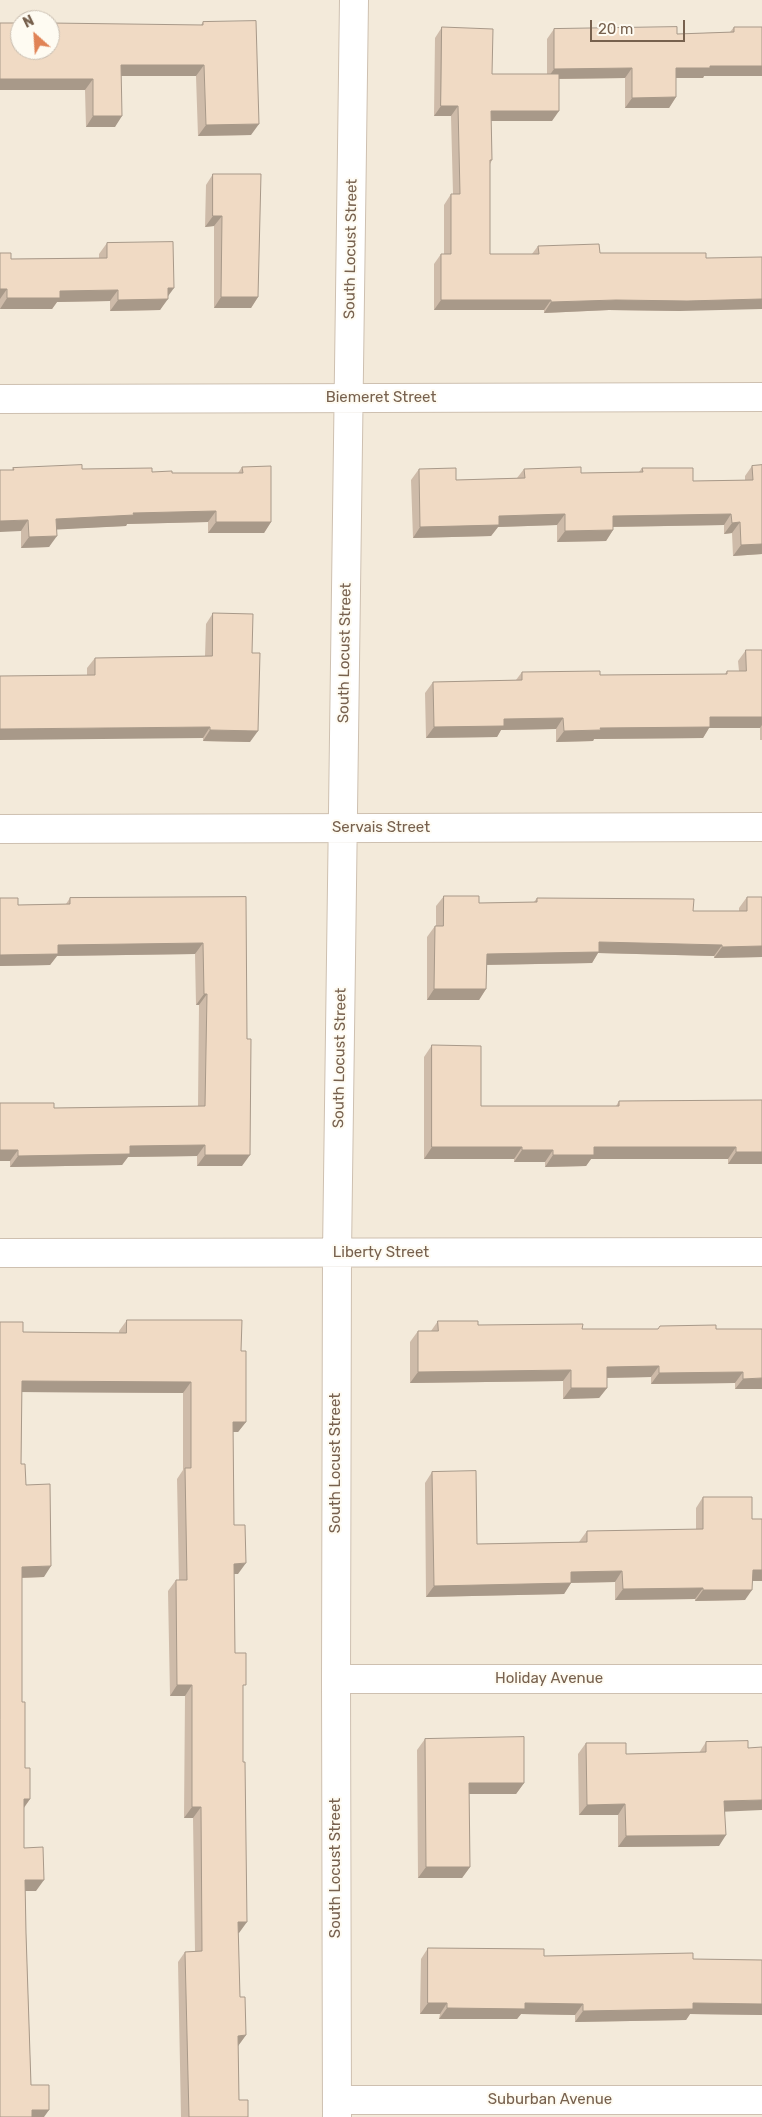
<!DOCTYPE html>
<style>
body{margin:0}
#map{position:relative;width:762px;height:2117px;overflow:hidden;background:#fcf7eb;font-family:Rubik,sans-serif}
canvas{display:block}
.north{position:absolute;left:10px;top:10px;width:50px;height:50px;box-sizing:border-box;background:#fefbf2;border:1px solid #c8bdb0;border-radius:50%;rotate:334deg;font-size:14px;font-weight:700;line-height:20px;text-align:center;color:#77614e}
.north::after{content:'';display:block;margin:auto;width:18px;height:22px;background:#e08356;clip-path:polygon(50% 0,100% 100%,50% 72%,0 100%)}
.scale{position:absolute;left:590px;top:20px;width:95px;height:22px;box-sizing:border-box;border:2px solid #77614e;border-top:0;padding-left:6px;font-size:15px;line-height:18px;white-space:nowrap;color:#77614e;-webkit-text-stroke:4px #fefbf2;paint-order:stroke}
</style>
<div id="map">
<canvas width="762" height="2117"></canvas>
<div class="north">N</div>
<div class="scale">20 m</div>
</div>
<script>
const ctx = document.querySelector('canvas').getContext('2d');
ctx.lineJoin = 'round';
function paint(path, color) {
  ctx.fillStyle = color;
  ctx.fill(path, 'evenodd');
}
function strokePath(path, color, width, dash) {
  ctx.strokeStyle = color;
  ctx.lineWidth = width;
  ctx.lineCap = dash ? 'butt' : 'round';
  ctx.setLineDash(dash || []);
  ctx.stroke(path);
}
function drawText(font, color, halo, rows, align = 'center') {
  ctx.font = font + ' Rubik,sans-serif';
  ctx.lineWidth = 4;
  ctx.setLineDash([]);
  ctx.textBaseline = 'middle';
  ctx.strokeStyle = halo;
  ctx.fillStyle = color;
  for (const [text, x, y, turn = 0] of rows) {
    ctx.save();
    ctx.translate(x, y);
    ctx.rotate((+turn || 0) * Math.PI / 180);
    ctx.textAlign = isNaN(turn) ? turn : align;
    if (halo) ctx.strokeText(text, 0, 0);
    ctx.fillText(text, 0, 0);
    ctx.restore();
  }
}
paint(new Path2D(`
 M0,0H762V2117H0ZM20,20H50V50H20Z`), '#f3eada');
const minor = new Path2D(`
 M0,399L762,397
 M0,829L762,827
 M0,1253L762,1252
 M336,1679H762
 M337,2100H762
 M337,2117L336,1679L337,1253L354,0`);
strokePath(minor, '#cec0b0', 30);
strokePath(minor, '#fff', 28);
paint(new Path2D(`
 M203,22L251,135L198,136L196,76H121L115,127H86L85,90H0L201,25Z
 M442,27L492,74H547V39L554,29L677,34L730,32L734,27H762V76H704L703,78H676V97L669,108H625V78L559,79L552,121H491L492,160L490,164V254H532L538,246L600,253L680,311L609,310L544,313V310H434V264L441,254H444V205L451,194H453L451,116H434L435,38Z
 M213,174L258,297L251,308H214V226L205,227L206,185Z
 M107,243L168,297L160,310L110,311V301L57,302L52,309H0V253L11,259L99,258V254Z
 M762,465V554L733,556L732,533L724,534V525L613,527V530L606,541L557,542V525L498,527L491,536L413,538L411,480L419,469L456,480L517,478L524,469L581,473L639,472L642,468L693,481L745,480V476L752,466Z
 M242,467L271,522L264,533H208V522L127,524L126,526L57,529L49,547L21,548V531L12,470L13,468L82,469L172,473H238Z
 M213,613L250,742L203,741V738L87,675V668L95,658L205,656L206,624Z
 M746,650H762V740H760V728H709L703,738L594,739L593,741L556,742V729L501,730L497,737L426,738L425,693L433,682L516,680L522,672L600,675L725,674L727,671H739L738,661Z
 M444,896L479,903L534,902L537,898L693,911H739V908L747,897H762V957L714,958V956L598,953L592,963L487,965L486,989L479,1000H427V937L435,926H436V906Z
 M246,897L242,1166H197V1156L128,1157L122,1165L10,1167V1161H0V1103L54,1108L198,1106L199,1005H196L195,954L57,956L50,965L0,966V898L18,905L66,904L70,898Z
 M432,1045L481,1106H616L619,1101L762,1100V1164H728V1159H591L586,1166L545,1167V1162H514V1159H424V1057Z
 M127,1320L241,1351L246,1422L238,1432H233L234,1525L238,1574H234L235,1653L243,1690L239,1933H238L240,1997L246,2035L238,2046L239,2100L248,2117H181L178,1962L185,1952L195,1951L193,1818H184L185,1696H170L168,1591L176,1580H179L177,1479L183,1470V1393L22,1392L21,1464L26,1485L44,1577L22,1578V1702L25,1768L30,1799L24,1808V1848L36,1891H25L26,1933L31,2085L0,2117L23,1332L119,1333V1331Z
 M438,1321L478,1325L582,1329H716L762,1389H735V1383L651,1384V1377L607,1378V1388L599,1398L563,1399V1381L410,1383V1342L418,1331H431Z
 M432,1472L477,1544L579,1542L587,1531L696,1530V1508L703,1497L752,1519H762V1581H752L745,1600L695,1601V1599L615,1600V1582L571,1583L564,1594L426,1597L425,1483Z
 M425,1739L524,1783L516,1794H469L470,1867L462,1878H418L417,1750Z
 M706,1742L725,1812L719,1846L618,1847V1815H579L578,1754L586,1743L626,1754L699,1753Z
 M428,1948L544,1956L693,1959L762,1960V2015L690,2014L686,2020L575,2022V2015L521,2014L517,2019H439L440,2014H420L421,1959Z`), '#cebba9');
paint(new Path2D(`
 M121,65H204L196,76H113Z
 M710,66H762V76H704L703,78H669L676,68Z
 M632,68L625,78L547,79L554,69Z
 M0,79H93L85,90H0Z
 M676,97L669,108H625L632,98Z
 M441,106H458L451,116H434Z
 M491,111H559L552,121H484Z
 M93,116H122L115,127H86Z
 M259,124L251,135L198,136L206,125Z
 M213,216H222L214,226L205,227Z
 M168,288H174L166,299Z
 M0,289H7L0,299Z
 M118,290L110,301L57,302L52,309H0L7,298L60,291Z
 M221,297H258L251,308H214Z
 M168,299L160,310L110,311L118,300Z
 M762,299V309L680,311L609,310L544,313L551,302L616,300Z
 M441,300H551L544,310H434Z
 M216,511L208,522L127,524L126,526L48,530L56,519L133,513Z
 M565,514L557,525L498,527L491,536L413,538L420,527L499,516Z
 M731,514L724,525L606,527L613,516Z
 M28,520L21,531L0,532V521Z
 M216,522H271L264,533H208Z
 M740,522L732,533L724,534L732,523Z
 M613,530L606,541L557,542L565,531Z
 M57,536L49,547L21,548L29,537Z
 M762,544V554L733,556L741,545Z
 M710,717H762V725L760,728H709L703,738L594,739L593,741L556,742L564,731Z
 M563,718L556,729L501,730L497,737L426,738L434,727L504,719Z
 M210,727L203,738L0,740V729Z
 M210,730L258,731L250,742L203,741Z
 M599,942L722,945L714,956L598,953L592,963L479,965L487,954Z
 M203,943L195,954L57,956L50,965L0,966V955L58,945Z
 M762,946V957L714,958L722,947Z
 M434,989H486L479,1000H427Z
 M204,994H207L199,1005H196Z
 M205,1145L197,1156L128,1157L122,1165L10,1167L18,1156L130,1146Z
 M432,1147H522L514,1159H424Z
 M594,1147H736L728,1159H591L586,1166L545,1167L553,1155Z
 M0,1150H18L10,1161H0Z
 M522,1150H553L545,1162H514Z
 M736,1152H762V1164H728Z
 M205,1155H250L242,1166H197Z
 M659,1366L651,1377L599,1378L607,1367Z
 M571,1370L563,1381L410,1383L418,1372Z
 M743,1372L735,1383L651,1384L659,1373Z
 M762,1378V1389H735L743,1379Z
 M22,1381L191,1382L183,1393L15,1392Z
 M571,1388H607L599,1398L563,1399Z
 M233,1422H246L238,1432H225Z
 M246,1563L238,1574H226L234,1564Z
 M51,1566L44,1577L15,1578L22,1567Z
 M753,1570H762V1581H745Z
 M622,1571L615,1582L563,1583L571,1572Z
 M571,1583L564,1594L426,1597L434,1586Z
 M703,1588L695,1599L615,1600L623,1589Z
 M703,1590H752L745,1600L695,1601Z
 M177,1685H192L185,1696H170Z
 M469,1783H524L516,1794H462Z
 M24,1799H30L22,1810Z
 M762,1800V1810L717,1812L724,1801Z
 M625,1804L618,1815H579L587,1805Z
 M192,1807H201L193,1818H184Z
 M726,1835L719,1846L618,1847L626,1836Z
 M426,1867H470L462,1878H418Z
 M25,1880H44L36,1891H18Z
 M238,1922H247L239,1933H230Z
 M428,2003H447L440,2014H420Z
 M525,2003L583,2004L575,2015L521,2014L517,2019H439L447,2008Z
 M693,2003L762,2004V2015L690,2014L686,2020L575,2022L583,2011Z
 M246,2035L238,2046L230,2047L238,2036Z
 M32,2110H49L44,2117H27Z`), '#a89989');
const building = new Path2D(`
 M256,21L259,124L206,125L204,65H121L122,116H93V79H0V23H20V50H50V23L203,25V22Z
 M442,27L493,29L492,74H559V111H491L492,160H490V254H539L538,246L599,244L600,253H706V258L762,257V299L687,301L616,300L551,302V300H441V254H451V194H460L458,106H441Z
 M677,27V34L734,32V27H762V66H710V68H676V97L632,98V68L554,69V29Z
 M213,174H261L258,297H221L222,216H213Z
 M173,242L174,288H168V299L118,300V290L60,291V298H7V289H0V253H11V259L107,258V243Z
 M82,465V469L152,468V472L172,471V473H243L242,467L271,466V522H216V511L133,513L134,515L56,519L57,536L29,537L28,520L0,521V470H14L13,468Z
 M762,465V544L741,545L740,522L732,523L731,514L613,516V530L565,531V514L499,516V525L420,527L419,469L456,468V480L525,478L524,469L581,467V473L643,472L642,468H693V481L753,480L752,466Z
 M213,613L253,614L252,653H260L258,731L210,730V727L0,729V676L95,675V658L212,656Z
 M746,650H762V717H710V727L600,728L601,730L564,731L563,718L504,719V726L434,727L433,682L522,680V672L600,671V675L727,674V671H746Z
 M444,896H479V903L537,902V898L694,899L693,911H747V897H762V946L722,947V945L599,942V952L487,954L486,989H434L435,926H443Z
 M246,897L247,1039H251L250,1155H205V1145L130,1146V1154L18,1156V1150H0V1103H54V1108L205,1106L207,994H204L203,943L58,945V954L0,955V898H18V905L70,904V898Z
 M432,1045L481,1046V1106H619V1101L762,1100V1152H736V1147H594V1155H553V1150H522V1147H432Z
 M127,1320H242L241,1351H246V1422H233L234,1525H245L246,1563L234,1564L235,1653H246V1685H243V1762H245L247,1922H238L240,1997H245L246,2035L238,2036L239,2100H248V2117H189L185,1952L202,1951L201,1807H192V1685H177L176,1580H187L185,1468H191V1382L22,1381L21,1464H25L26,1485L50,1484L51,1566L22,1567V1702H25V1768H30V1799H24V1848L43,1847L44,1880H25L26,1933L31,2085H49V2110H32V2117H0V1322H23V1332L126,1333Z
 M438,1321H478V1325L583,1324L582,1329H658L660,1326L716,1325V1329H762V1378L743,1379V1372L659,1373V1366L607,1367V1388H571V1370L418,1372V1331H438Z
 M476,1471L477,1544L587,1542V1531L703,1529V1497H752V1519H762V1570H753L752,1590H703V1588L623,1589L622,1571L571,1572V1583L434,1586L432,1472Z
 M524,1737V1783H469L470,1867H426L425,1739Z
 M748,1741V1748L762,1747V1800L724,1801L726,1835L626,1836L625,1804L587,1805L586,1743H626V1754L706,1752V1742Z
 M428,1948L544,1949V1956L693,1953V1959L762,1960V2004L693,2003V2009L583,2011V2004L525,2003V2009L447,2008V2003H428Z`);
paint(building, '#f0dac4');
strokePath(building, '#a89989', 1);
drawText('15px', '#77614e', '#fefbf2', [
 ["South Locust Street",351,249,-89],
 ["Biemeret Street",381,398],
 ["South Locust Street",345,653,-89],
 ["Servais Street",381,828],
 ["South Locust Street",340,1058,-89],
 ["Liberty Street",381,1253],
 ["South Locust Street",336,1463,-90],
 ["Holiday Avenue",549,1679],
 ["South Locust Street",336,1868,-90],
 ["Suburban Avenue",550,2100]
]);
</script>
